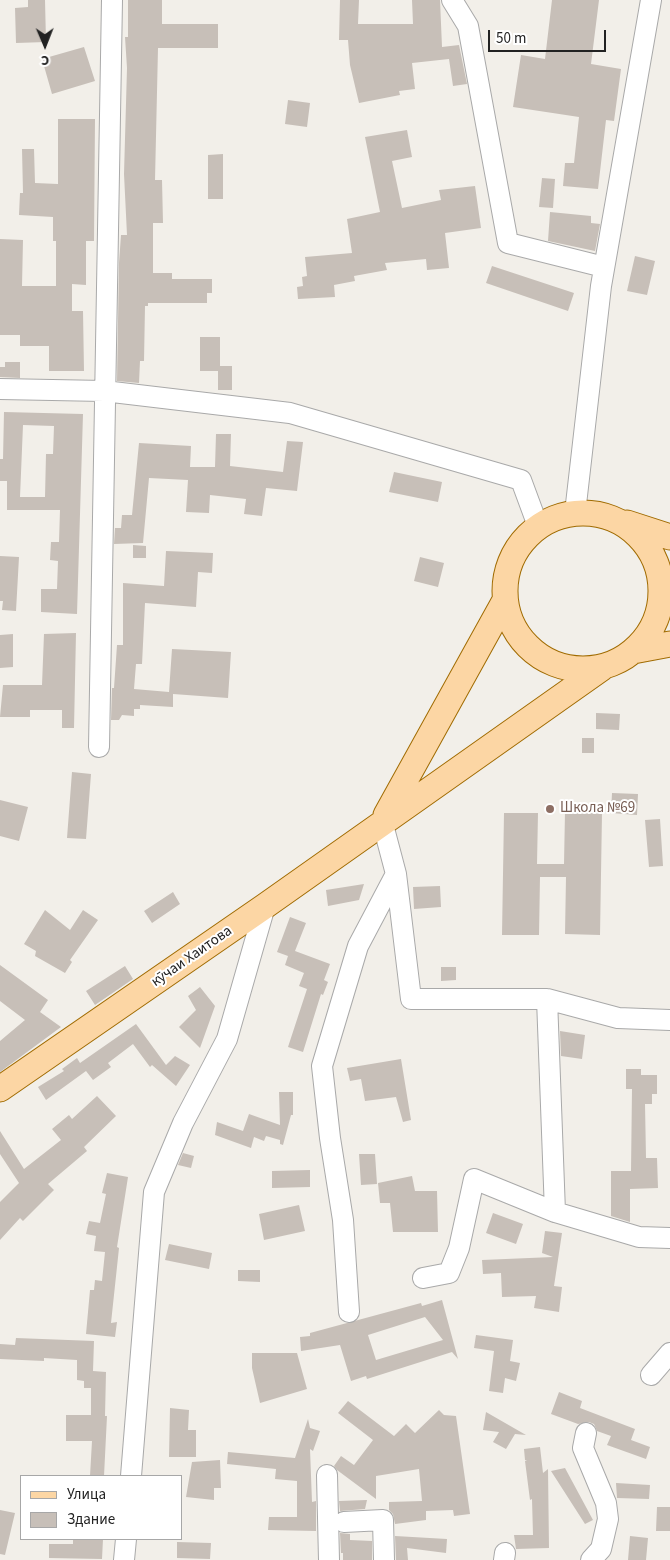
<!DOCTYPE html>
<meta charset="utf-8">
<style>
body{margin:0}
#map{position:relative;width:670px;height:1560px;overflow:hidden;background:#f2efe9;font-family:"Source Sans 3",sans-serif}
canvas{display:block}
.legend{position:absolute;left:20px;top:1475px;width:162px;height:65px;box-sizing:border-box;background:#fff;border:1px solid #a7a7a7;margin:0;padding:6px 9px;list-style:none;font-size:15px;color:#222}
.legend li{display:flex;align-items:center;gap:10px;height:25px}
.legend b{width:25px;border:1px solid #a7a7a7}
.north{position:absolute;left:20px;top:20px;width:50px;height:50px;-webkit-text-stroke:4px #fff;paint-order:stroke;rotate:179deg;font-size:14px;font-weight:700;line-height:20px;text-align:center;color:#222}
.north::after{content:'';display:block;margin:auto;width:18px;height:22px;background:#222;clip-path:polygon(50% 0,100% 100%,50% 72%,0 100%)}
.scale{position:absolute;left:488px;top:30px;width:118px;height:22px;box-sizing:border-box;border:2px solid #222;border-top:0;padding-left:6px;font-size:15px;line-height:18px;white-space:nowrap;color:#222;-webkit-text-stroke:4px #fff;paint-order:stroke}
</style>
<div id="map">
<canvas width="670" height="1560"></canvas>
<ul class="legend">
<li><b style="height:6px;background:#fcd6a4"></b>Улица</li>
<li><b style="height:14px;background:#c7bfb8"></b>Здание</li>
</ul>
<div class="north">С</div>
<div class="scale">50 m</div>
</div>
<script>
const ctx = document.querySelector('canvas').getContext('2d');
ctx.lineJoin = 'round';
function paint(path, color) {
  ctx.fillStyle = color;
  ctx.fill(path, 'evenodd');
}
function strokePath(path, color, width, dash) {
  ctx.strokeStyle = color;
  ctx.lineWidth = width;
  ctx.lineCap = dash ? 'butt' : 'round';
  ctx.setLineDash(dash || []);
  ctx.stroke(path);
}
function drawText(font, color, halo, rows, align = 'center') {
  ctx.font = font + ' "Source Sans 3",sans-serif';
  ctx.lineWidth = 4;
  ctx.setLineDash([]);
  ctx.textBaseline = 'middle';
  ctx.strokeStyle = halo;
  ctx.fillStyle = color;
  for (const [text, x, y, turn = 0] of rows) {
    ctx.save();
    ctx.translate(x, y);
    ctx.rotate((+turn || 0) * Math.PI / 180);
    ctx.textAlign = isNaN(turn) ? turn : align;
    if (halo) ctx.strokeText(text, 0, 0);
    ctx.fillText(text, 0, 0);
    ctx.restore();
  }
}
paint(new Path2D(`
 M28,0H45L46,42L16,43L15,8L28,7Z
 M128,0H162V24H218V48H158L155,180H162L163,223H153V273H172V279H212V293H207V303H148V306H145L144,361H140L139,383L117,381L119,263L121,235H127L124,174L127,68L125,37H128Z
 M340,0H359L358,24H413L412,0H440L442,47L459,45L467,84L453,86L449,59L412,63L415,89L399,91L400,95L359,103L350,65L348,40H339Z
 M552,0H599L591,64L621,69L614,121L606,120L598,189L563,186L565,163H574L579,117L513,107L521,55L545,59Z
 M84,47L95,81L52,94L42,59Z
 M288,100L310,103L307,127L285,124Z
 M58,119H95L94,241H86V285L72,284V311H83L84,371H49V346H20V335H0V239L23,240L22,286H56V241H53V217L19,215L20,193H23L22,149H34L35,183L58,184Z
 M407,130L412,157L392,161L402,208L441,200L439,190L475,186L481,228L445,233L449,268L427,270L426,259L385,263L387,270L354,276L355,281L334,285L335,297L298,299L297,287L303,286L302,277L307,276L305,257L352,253L347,219L380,212L365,137Z
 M223,154V199H208V155Z
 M542,178L555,179L553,208L539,207Z
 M550,212L591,216V223L600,224L595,251L548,241Z
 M635,256L655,261L647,295L627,291Z
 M492,266L574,293L568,311L486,283Z
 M200,337H220V366H232V390H218V371H200Z
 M5,362H20V378L0,377V367H5Z
 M4,412L83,414L77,614L41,612V589H57L58,561L50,560L51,542H59L60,510H7V481H0V459H3ZM23,425L54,426L53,454H46L45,497H20Z
 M216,434H231L230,466L283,472L287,441L303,442L297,491L266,488L262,516L244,514L246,499L210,495L209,513L186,512L188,480L149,478L143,543L114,544L115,528H121L122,515H132L139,443L191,446L190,467H215Z
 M394,472L442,482L438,502L389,492Z
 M133,545L146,546V558H133Z
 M166,551L213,553L212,573L198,572L196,607L145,603L142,664H136L134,689L169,692L172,649L231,652L228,698L173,694V707L140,705V709H134V716L122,715L119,720H111L112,688H114L117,645H123V583L164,586Z
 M0,556L19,557L16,611L2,610L3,601H0Z
 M420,557L444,563L438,587L414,581Z
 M76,633L74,728H62V710H30V717H0L3,685H42L44,634Z
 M13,634V667L0,668V635Z
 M596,713L620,714L619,730L596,729Z
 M582,738H594V753H582Z
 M72,772L91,774L86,839L67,838Z
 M612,793L638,794L637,815L611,813Z
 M0,800L28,807L19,841L0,836Z
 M565,812L602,813L600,935L565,934L566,877H540L539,935H502L504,813H538L537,864H564Z
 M660,819L663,866L649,867L645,820Z
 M364,884L359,900L328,906L326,890Z
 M440,886L441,907L414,909L413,887Z
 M173,892L180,904L152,923L144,911Z
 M45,910L70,930L83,910L98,920L70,960L72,962L65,973L35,956L36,951L24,944Z
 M290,917L306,923L295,951L330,964L324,980L328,982L323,995L321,994L303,1052L288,1047L307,989L299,986L304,973L285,965L288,956L277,952Z
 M0,965L48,1000L40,1012L61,1027L0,1072V1041L25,1020L0,1001Z
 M125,966L133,979L95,1005L86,991Z
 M441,967H456V980L441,981Z
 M200,987L215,1006L200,1048L179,1027L196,1010L188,996Z
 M136,1024L166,1065L175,1056L190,1065L176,1086L152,1065L150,1067L133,1044L108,1063L111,1067L93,1080L86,1071L46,1100L38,1087L64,1071L62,1069L77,1058L80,1063Z
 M560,1031L585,1035L582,1059L561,1056Z
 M401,1059L411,1120L403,1122L396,1097L365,1101L361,1079L350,1081L347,1068Z
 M626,1069H641V1075H657V1094H652V1104H645L646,1158H657L658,1188L630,1189V1222L611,1216V1171H631L632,1089H626Z
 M279,1092H293V1115H291L283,1145L280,1144V1140L266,1136L264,1141L254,1137L251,1148L215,1135L217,1122L243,1131L249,1114L280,1125Z
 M97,1096L116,1116L84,1147L87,1151L48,1184L54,1190L23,1221L20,1218L0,1240V1202L19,1183L0,1154V1131L24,1169L61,1140L52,1129L69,1115L72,1119Z
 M183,1153L194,1156L191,1168L178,1165Z
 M359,1154H375L377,1184L361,1185Z
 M310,1170V1187L272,1188V1171Z
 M107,1173L128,1177L117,1247L119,1248L111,1323L117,1322L115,1337L86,1334L90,1290H94L95,1280L102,1281L105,1252L94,1251L96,1236L86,1234L89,1221L100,1223L106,1194L102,1193Z
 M412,1176L415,1191H437L438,1232H393L390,1203H380L378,1183Z
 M299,1205L305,1231L264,1240L259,1214Z
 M493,1213L523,1224L516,1244L486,1233Z
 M545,1231L562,1233L554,1286L562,1287L559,1312L534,1308L536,1296L502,1297L501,1273L483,1274L482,1260L553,1257L542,1253Z
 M169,1244L212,1253L209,1269L165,1260Z
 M238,1270H260V1282L238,1281Z
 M442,1300L458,1359L452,1352L367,1379L366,1376L351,1381L340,1345L301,1351L300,1337L310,1336V1333L421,1303L422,1306ZM425,1317L443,1340L376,1360L368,1335Z
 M476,1335L513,1340L510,1361L520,1363L516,1381L505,1378L503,1393L489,1391L494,1351L474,1348Z
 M16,1338L94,1341L93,1371L106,1372L105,1416H107L104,1476H90L92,1441H66V1415H91V1388H84V1381L77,1380V1360L44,1358V1361L0,1359V1344L15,1345Z
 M252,1353H297L307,1389L260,1403L252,1368Z
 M559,1392L582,1401L580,1408L635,1429L631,1440L650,1447L646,1459L607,1445L611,1436L597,1431L594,1424L589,1422L578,1424L551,1414Z
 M348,1401L394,1436L406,1424L415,1433L439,1410L444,1415L456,1416L470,1514L454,1516L453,1510L426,1511V1520L395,1524L393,1514L389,1510V1502L422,1501L419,1469L376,1476V1499L337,1470L334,1466L341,1456L354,1465L373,1440L338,1413Z
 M170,1408L189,1410L188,1430H196V1457H169Z
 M486,1412L526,1435L515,1434L506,1449L493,1442L499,1432L483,1430Z
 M308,1419L310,1428L320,1431L313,1451L310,1449L312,1502L316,1501V1531L268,1530L269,1517H297V1481L275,1479L276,1469L227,1464L228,1452L295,1458Z
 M540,1447L543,1473L548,1469L549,1548L516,1549L514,1535H533L532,1499L530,1500L525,1461H527L525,1460L524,1449Z
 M220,1460L221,1488H214V1500L186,1497L192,1462Z
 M565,1468L593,1520L585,1524L551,1471Z
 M616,1483L650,1485L649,1499L617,1498Z
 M367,1500L365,1509L340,1511L339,1501Z
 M657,1507H670V1531H656Z
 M0,1510L15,1513L5,1555L0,1554Z
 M340,1533L350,1534V1540L372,1541V1560H343V1553H341Z
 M395,1536L447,1539L446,1553L407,1548L408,1560H396Z
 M630,1536L648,1538L646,1560H628Z
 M73,1539H103L102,1559L49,1558V1544H73Z
 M177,1542L211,1543L210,1559L177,1558Z`), '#c7bfb8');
const minor = new Path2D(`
 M452,0L468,26L508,243L604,267
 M0,389L104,391L290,413L521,480L538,526
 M575,513L601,286L651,0
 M99,747L112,0
 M382,821L396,874L411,999H547L618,1018L670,1020
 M547,999L555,1212L639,1237L670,1238
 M423,1278L449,1273L459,1248L474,1179L555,1212
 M349,1312L343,1220L330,1138L322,1066L358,946L396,874
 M651,1375L670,1353
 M586,1433L583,1448L606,1503L608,1519L601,1549L591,1560
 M327,1475L329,1560
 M131,1476L154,1192L183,1123L227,1039L265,906
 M344,1522L383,1520L384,1560
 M124,1560L126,1539
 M504,1560L505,1553`);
const major = new Path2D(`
 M505 591a78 78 0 1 1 156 0a78 78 0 1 1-156 0Z
 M627,523L670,537
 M633,651L670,644
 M386,815L504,602
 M0,1089L265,906L602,668`);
strokePath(minor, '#a9a9a9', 22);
strokePath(major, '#a06b00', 27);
strokePath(minor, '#fff', 20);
strokePath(major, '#fcd6a4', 25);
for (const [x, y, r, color] of [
 [550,809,5,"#8d6e63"]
]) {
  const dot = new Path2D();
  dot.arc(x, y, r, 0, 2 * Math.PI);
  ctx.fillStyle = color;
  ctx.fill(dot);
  strokePath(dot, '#fff', 2);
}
drawText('15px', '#785e54', '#fff', [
 ["Школа №69",560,809]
], 'left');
drawText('15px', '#222', '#fff', [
 ["кӯчаи Хаитова",192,957,-35]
]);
</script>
